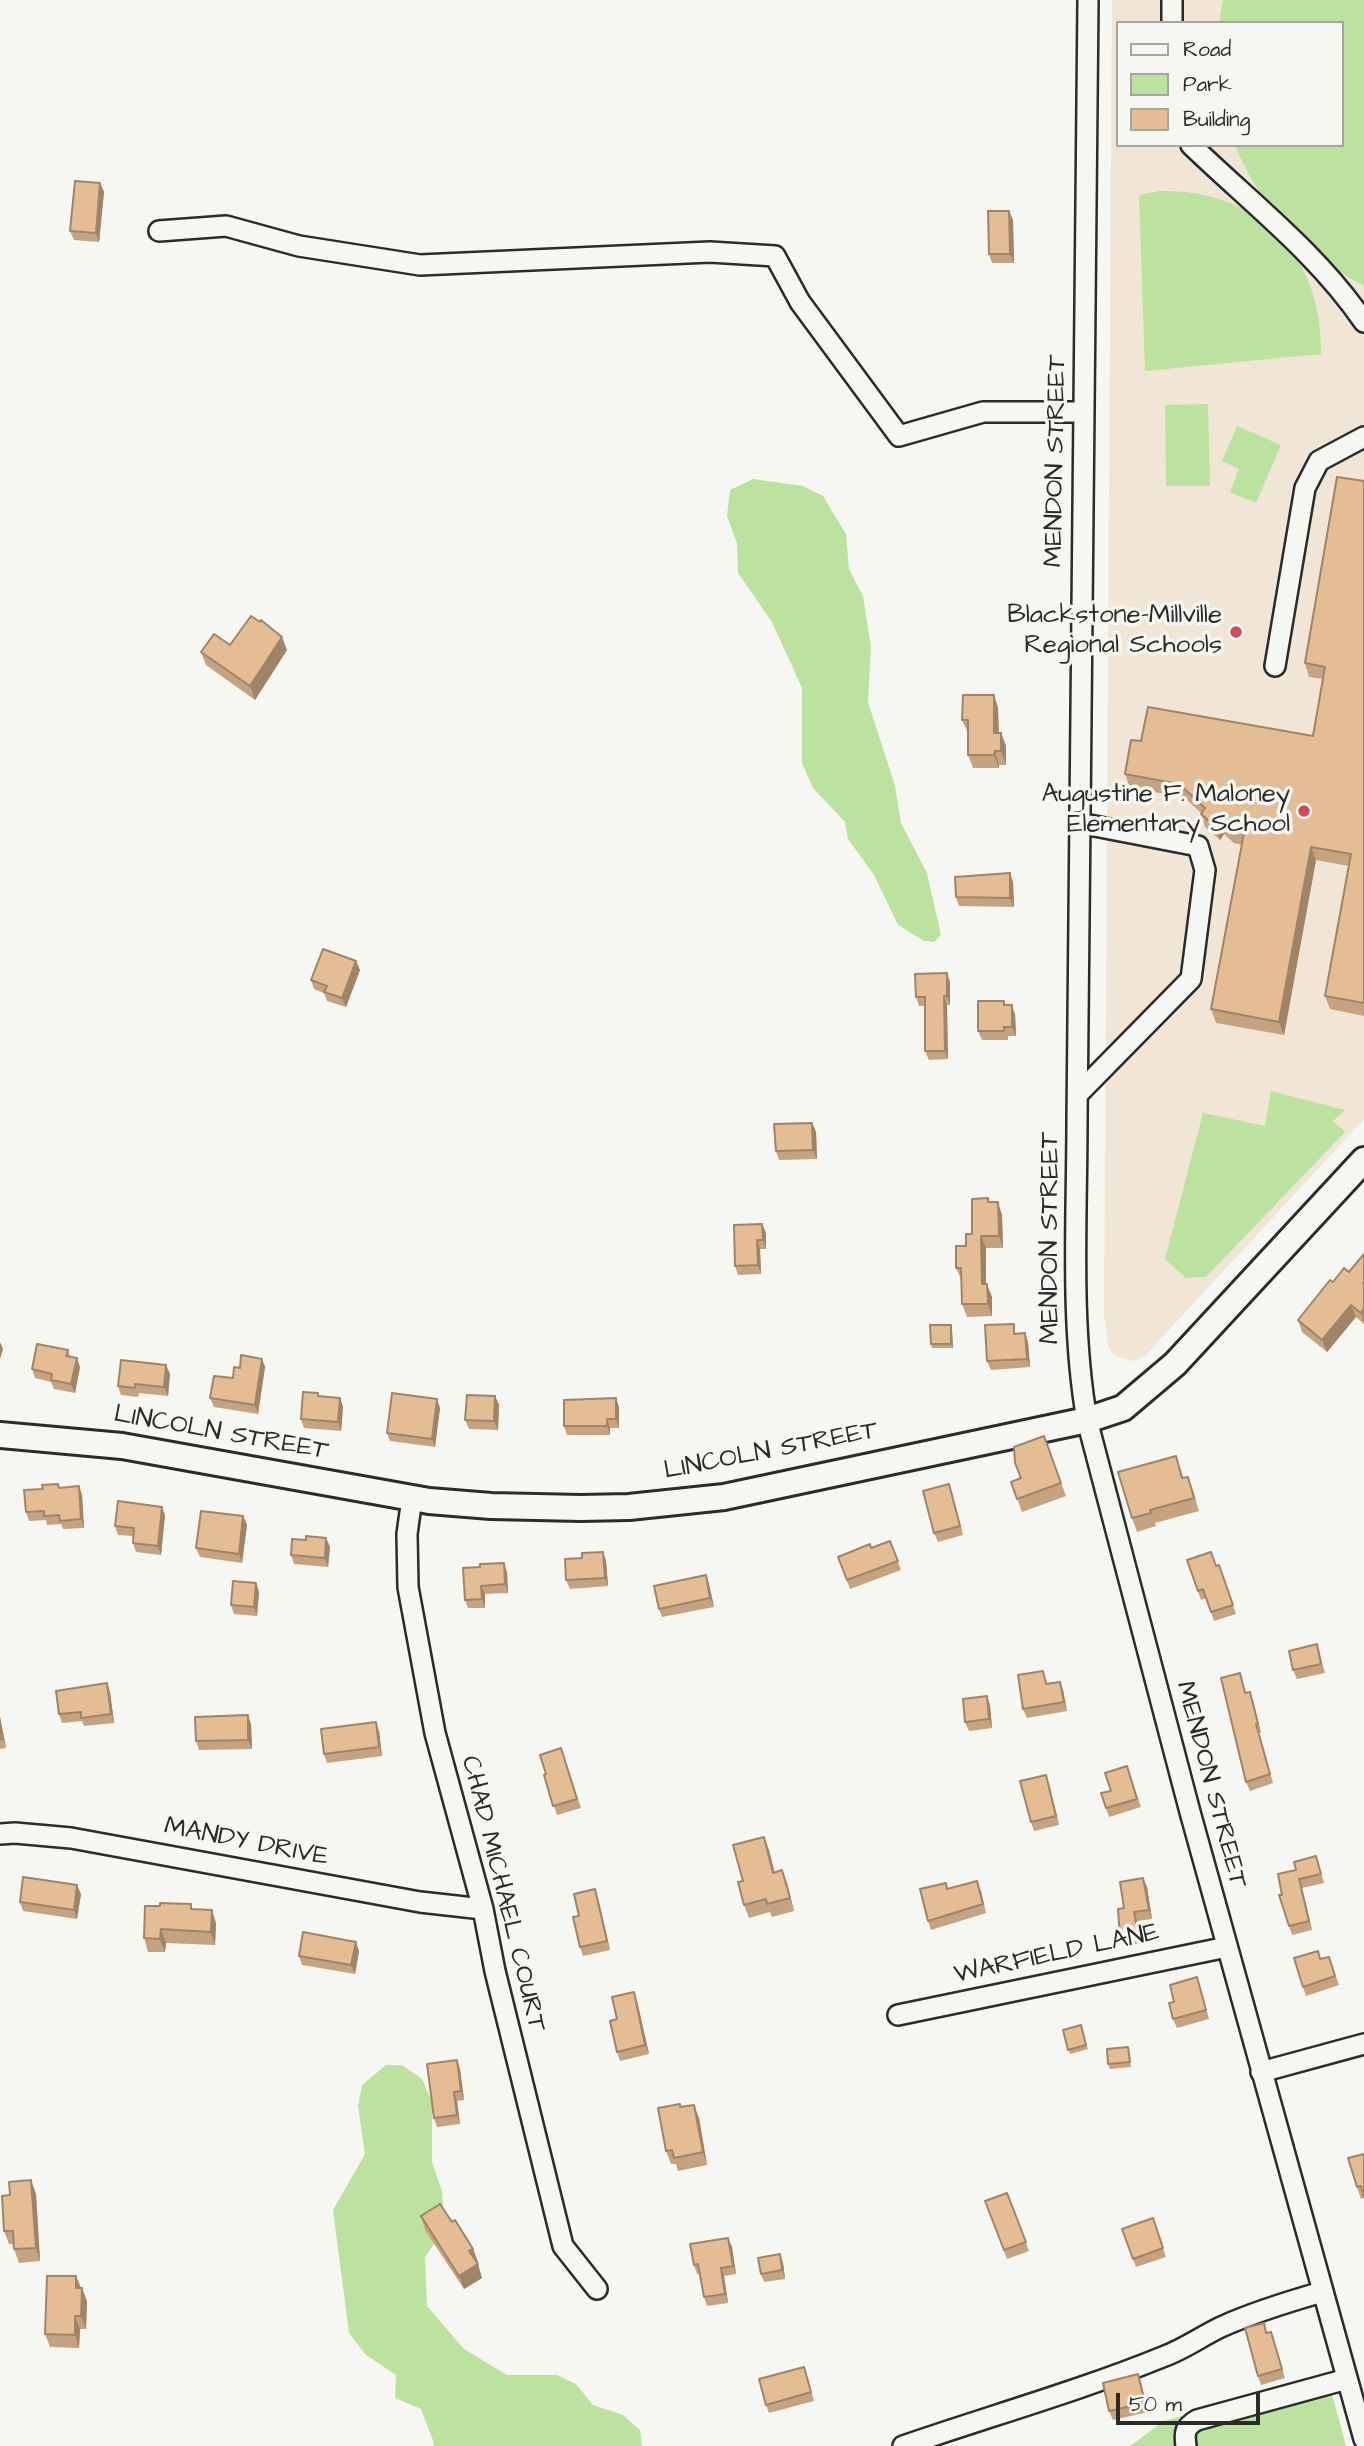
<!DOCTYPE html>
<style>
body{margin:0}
#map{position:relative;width:1364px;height:2446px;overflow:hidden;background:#f6f6f2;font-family:"Architects Daughter",sans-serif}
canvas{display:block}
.legend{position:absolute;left:1116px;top:21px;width:228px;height:126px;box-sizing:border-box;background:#f6f6f2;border:2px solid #a5a5a2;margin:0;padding:9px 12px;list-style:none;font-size:21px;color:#2b2b2b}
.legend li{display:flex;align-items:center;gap:14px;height:35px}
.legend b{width:35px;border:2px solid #a5a5a2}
.scale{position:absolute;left:1116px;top:2393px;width:144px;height:32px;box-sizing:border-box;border:4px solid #2b2b2b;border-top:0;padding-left:9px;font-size:21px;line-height:24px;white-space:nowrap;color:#2b2b2b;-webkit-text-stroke:5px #f6f6f2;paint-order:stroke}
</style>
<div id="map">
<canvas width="1364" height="2446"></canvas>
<ul class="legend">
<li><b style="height:9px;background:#f6f6f2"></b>Road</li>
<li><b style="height:19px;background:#bbe39f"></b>Park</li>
<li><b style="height:19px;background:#e5bd95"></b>Building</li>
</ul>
<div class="scale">50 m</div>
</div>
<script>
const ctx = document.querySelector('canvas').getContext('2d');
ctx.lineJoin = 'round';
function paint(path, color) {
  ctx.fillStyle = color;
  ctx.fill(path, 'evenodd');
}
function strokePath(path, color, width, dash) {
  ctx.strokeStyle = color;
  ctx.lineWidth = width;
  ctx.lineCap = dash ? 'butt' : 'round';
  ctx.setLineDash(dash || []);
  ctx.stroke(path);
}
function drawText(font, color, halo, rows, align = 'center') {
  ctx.font = font + ' "Architects Daughter",sans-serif';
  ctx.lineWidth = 7;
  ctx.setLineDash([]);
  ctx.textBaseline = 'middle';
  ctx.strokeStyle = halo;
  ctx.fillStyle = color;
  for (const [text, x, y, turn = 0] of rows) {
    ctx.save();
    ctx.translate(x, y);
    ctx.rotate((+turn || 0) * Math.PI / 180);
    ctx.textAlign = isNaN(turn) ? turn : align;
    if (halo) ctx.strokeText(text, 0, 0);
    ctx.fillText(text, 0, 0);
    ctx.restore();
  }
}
paint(new Path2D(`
 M1112,0H1364V1119L1145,1356L1133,1361L1114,1355L1108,1346L1104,1315ZM1117,23H1341V145H1117Z`), '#f1e5d6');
paint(new Path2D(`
 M1223,0H1364V286C1307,257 1259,205 1235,145H1341V23H1219Z
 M1159,191C1257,188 1324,256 1321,354L1145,371L1139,195Z
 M1208,404L1210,486H1166L1165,405Z
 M1237,426L1281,445L1256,503L1230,492L1239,469L1222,461Z
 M753,479L803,486L823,496L846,534L849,569L863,596L871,648L868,702L895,786L901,823L927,873L941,935L934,942L924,941L898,925L874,875L848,839L845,822L813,788L802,763V688L772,622L738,573L737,543L727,516L730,490Z
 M1271,1091L1345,1110L1333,1121L1345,1132L1206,1277L1186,1278L1165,1259L1203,1113L1265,1126Z
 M386,2065H402L422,2079L432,2102V2162L442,2191L444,2218L441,2234L425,2257L427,2306L464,2349L507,2375H557L576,2384L593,2405L623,2415L640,2430L642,2446H433L434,2443L421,2409L395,2398L396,2375L366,2355L349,2333L333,2210L365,2154L358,2106L362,2085Z
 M1327,2376L1346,2446H1130L1164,2421Z`), '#bbe39f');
const minor = new Path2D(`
 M1088,0L1077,1120C1077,1218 1070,1324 1087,1420L1190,1812L1364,2439
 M1172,0V23
 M1191,145C1250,202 1318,254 1364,322
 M159,231L226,226L299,246L420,265L710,252L775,256L800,302L899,436L983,412H1084
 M1275,666L1305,488L1319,461L1364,437
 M1078,1094L1191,979L1205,870L1198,846L1079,823
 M412,1498L407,1534L408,1587L435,1733L483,1909L495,1971L563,2246L597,2289
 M0,1834L15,1833L71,1838L420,1902L483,1909
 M898,2015L1227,1947
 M1261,2072L1364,2044
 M903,2446C990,2416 1079,2391 1165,2356C1184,2349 1202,2336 1221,2327C1254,2312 1287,2302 1322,2292
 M1186,2446C1184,2432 1185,2427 1197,2420L1347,2379`);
const major = new Path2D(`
 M0,1435L122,1446L429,1501L491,1506L581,1508L629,1507L724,1497L1087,1420L1123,1408L1175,1364L1364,1160`);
strokePath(minor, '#2b2b2b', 24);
strokePath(major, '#2b2b2b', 30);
strokePath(minor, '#f6f6f2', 19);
strokePath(major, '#f6f6f2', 24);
paint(new Path2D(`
 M100,183L104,192L99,242L74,240L70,231Z
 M1013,220L1014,263H992L989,254Z
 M1364,481V1016L1330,1009L1325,996L1349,866L1316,860L1284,1035L1216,1023L1211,1009L1242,845L1234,843L1224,834L1220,840L1205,827L1201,813L1184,797L1130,788L1125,774L1141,741L1313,736L1323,679L1309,677L1305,663Z
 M230,645L287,650L255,700L206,665L201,652Z
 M994,695L998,708L999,733H1001L1006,746V765H999V768H973L968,755V733L962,720Z
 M1013,882L1014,907L959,906L956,897Z
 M356,961L360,970L346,1007L327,1001L324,993L314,989L311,980Z
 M950,982V1005H947L948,1059L929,1060L925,1051V1006H919L916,997Z
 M1004,1001L1005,1005L1015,1014L1016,1036H1008V1040H982L978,1031Z
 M812,1123L816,1132L817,1159L779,1160L776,1151Z
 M989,1202L1002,1215L1003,1248H986V1284L992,1297V1316L967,1317L962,1304V1281L956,1268L966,1246Z
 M762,1224L766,1233V1249H760L761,1274L738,1275L735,1266Z
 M1364,1254V1324L1356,1317L1327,1352L1302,1332L1298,1320L1333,1282L1349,1272Z
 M952,1330L953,1348H932L931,1344Z
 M1017,1333L1028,1342L1030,1367L991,1370L987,1361Z
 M68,1350L70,1356L80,1367L75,1393L54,1389L51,1382L35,1378L32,1369Z
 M262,1359L265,1367L258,1414L214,1407L210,1398L233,1378L240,1368Z
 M170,1374L168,1396L139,1393L138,1397L121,1395L118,1386Z
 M495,1396L499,1405L498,1430L469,1429L465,1420Z
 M340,1398L343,1407L341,1431L304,1428L301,1419Z
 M616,1398L619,1407V1428H610V1435H567L564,1426Z
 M440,1408L435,1447L390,1441L387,1433Z
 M1044,1436L1066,1496L1022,1512L1011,1482L1021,1478Z
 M1181,1469L1183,1478L1193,1490L1199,1511L1155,1523L1156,1526L1137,1532L1132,1518Z
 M58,1484L60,1488L82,1495L84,1528L63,1529L61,1524L47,1525L46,1520L29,1521L26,1512L43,1489Z
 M949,1484L963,1535L938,1542L934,1533Z
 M165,1515L161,1555L136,1552L133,1543V1536L118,1535L115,1526Z
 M243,1516L247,1525L242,1563L200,1557L196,1548Z
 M326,1538L330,1547L328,1567L294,1564L291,1555Z
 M890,1541L901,1570L850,1589L838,1557L871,1548Z
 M603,1552L606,1561L608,1586L570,1589L566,1580L582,1558Z
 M1187,1560L1216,1566L1219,1565L1236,1614L1214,1621L1206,1598L1201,1600Z
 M463,1568L507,1572L508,1593L485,1594V1608H468L465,1600Z
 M256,1583L259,1592L257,1616L234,1614L231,1605Z
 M709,1584L714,1607L662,1617L659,1609Z
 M1317,1644L1325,1673L1297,1679L1293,1670Z
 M1240,1673L1246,1693L1253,1701L1261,1733H1259L1273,1783L1250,1791L1246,1782Z
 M1047,1680V1684L1063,1690L1067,1711L1027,1718L1023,1709Z
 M110,1692L114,1723L84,1726L82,1721L62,1723L59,1714Z
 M990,1705L992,1728L969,1731L965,1722Z
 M0,1717L6,1748L0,1749Z
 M251,1724L252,1749L199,1750L196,1741Z
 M379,1731L382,1756L327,1763L324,1754Z
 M561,1748L581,1808L557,1815L544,1775L546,1774Z
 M1127,1766L1141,1807L1109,1817L1101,1793L1111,1791Z
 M1049,1784L1059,1825L1034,1831L1031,1822Z
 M769,1850L774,1872L787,1883L794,1911L772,1917L770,1912L749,1918L744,1905L743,1881Z
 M1316,1856L1324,1883L1302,1888L1312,1930L1292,1935L1289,1926L1282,1895L1296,1870Z
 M1143,1878L1147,1887L1152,1919L1137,1921L1141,1943L1123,1946L1120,1937L1124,1908Z
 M595,1889L598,1898L610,1950L583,1956L580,1947L579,1916Z
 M948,1889L981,1890L986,1913L931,1930L928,1921Z
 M81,1894L77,1919L23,1911L20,1902Z
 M193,1909L216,1923L215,1945L166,1943L165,1952H148L144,1938Z
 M359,1951L355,1974L302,1965L299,1956Z
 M1329,1957L1339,1985L1306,1996L1303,1987L1320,1959Z
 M1200,1986L1209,2019L1177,2028L1173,2019L1174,2002Z
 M637,2001L649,2054L620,2061L617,2052V2019Z
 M1081,2025L1088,2049L1070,2054L1063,2030Z
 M1128,2047L1131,2067L1110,2069L1108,2064Z
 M460,2069L464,2100L457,2101L460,2124L437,2127L434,2118Z
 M681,2107L699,2118L707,2165L678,2171L676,2164H671L666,2151Z
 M1364,2154V2198L1361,2199L1357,2187Z
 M1007,2193L1029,2251L1007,2259L985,2201Z
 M36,2194L40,2261L19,2263L14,2249L13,2244H9L4,2231Z
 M421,2216L452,2222L473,2249L478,2262L477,2263L482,2278L464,2289L425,2230Z
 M1153,2218L1166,2257L1136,2267L1122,2229Z
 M728,2238L732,2247L736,2274L724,2276L728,2303L707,2306L704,2297L700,2273L697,2274L694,2265Z
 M780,2254L783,2263L785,2279L764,2282L761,2274Z
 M76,2276L87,2301L86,2329H80L79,2348L50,2347L45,2334Z
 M1267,2333L1274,2341L1285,2378L1261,2385L1258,2376Z
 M807,2376L814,2401L769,2413L766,2405Z
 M1141,2383L1148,2412L1113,2420L1109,2411Z`), '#c5a380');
paint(new Path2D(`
 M100,183L104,192L99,242L96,233Z
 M1009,211L1013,220L1014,263L1010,254Z
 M282,637L287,650L255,700L250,686Z
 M994,695L998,708L999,746L994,733Z
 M1001,733L1006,746V765L1001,751Z
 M995,751L999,765V768L994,755Z
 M1220,821L1224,834L1220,840L1215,826Z
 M1311,847L1316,860L1284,1035L1279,1022Z
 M1010,873L1013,882L1014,907L1010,898Z
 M356,961L360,970L346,1007L342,998Z
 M947,973L950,982V1005L947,996Z
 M944,996L947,1005L948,1059L945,1051Z
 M1012,1005L1015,1014L1016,1036L1012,1027Z
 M812,1123L816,1132L817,1159L813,1150Z
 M998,1202L1002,1215L1003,1248L999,1236Z
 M762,1224L766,1233V1249L763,1240Z
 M981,1236L986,1248V1297L982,1284Z
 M757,1240L760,1249L761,1274L758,1265Z
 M987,1284L992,1297V1316L988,1304Z
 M1351,1305L1356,1317L1327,1352L1322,1340Z
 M1364,1308V1322L1361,1313Z
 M951,1325L952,1330L953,1348L951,1344Z
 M1025,1333L1028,1342L1030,1367L1027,1359Z
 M0,1342L3,1349L0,1359Z
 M77,1358L80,1367L75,1393L71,1384Z
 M262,1359L265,1367L258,1414L255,1405Z
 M166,1365L170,1374L168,1396L164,1387Z
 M495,1396L499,1405L498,1430L494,1421Z
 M340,1398L343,1407L341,1431L338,1422Z
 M616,1398L619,1407V1428L616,1419Z
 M437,1399L440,1408L435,1447L432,1439Z
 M607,1419L610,1428V1435L607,1426Z
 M949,1484L952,1493L963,1535L960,1526Z
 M79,1486L82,1495L84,1528L81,1519Z
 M162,1507L165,1515L161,1555L158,1546Z
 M243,1516L247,1525L242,1563L239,1554Z
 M326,1538L330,1547L328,1567L325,1558Z
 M603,1552L606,1561L608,1586L605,1578Z
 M504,1563L507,1572L508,1593L505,1584Z
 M706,1575L709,1584L714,1607L710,1598Z
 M256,1583L259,1592L257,1616L254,1607Z
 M481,1586L485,1594V1608L482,1599Z
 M1060,1682L1063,1690L1067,1711L1064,1702Z
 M107,1683L110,1692L114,1723L111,1714Z
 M1250,1692L1253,1701L1261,1733L1258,1724Z
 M987,1696L990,1705L992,1728L989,1719Z
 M248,1715L251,1724L252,1749L248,1740Z
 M0,1717L6,1748L3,1739L0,1724Z
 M376,1722L379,1731L382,1756L379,1747Z
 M1046,1775L1049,1784L1059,1825L1056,1816Z
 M764,1837L769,1850L778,1886L773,1873Z
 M782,1870L787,1883L794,1911L790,1898Z
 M1143,1878L1147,1887L1152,1919L1149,1910Z
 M1299,1879L1302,1888L1312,1930L1309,1921Z
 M77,1885L81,1894L77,1919L74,1910Z
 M595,1889L598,1898L610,1950L607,1941Z
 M212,1910L216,1923L215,1945L211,1932Z
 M1134,1912L1137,1921L1141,1943L1138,1934Z
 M161,1929L166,1943L165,1952L160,1939Z
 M356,1942L359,1951L355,1974L351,1965Z
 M634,1992L637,2001L649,2054L645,2045Z
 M457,2060L460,2069L464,2100L461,2091Z
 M454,2092L457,2101L460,2124L457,2115Z
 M694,2105L699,2118L707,2165L703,2152Z
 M31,2180L36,2194L40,2261L36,2248Z
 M728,2238L732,2247L736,2274L733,2266Z
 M473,2249L478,2262L474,2265L469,2251Z
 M780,2254L783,2263L785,2279L782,2270Z
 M478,2264L482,2278L464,2289L459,2276Z
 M721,2268L724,2276L728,2303L725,2294Z
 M76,2276L81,2289L76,2288Z
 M82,2288L87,2301L86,2329L81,2316Z
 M75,2316L80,2329L79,2348L75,2335Z
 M1138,2374L1141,2383L1148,2412L1145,2403Z`), '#a08468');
const building = new Path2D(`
 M75,181L100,183L96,233L70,231Z
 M988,211H1009L1010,254H989Z
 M1337,477L1364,481V1003L1325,996L1351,854L1311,847L1279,1022L1211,1009L1244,833L1230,830L1220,821L1215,826L1201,814L1205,808L1179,784L1125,774L1131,740L1141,741L1148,707L1313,736L1325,667L1305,663Z
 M251,616L260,622L261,620L282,637L250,686L201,652L214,634L230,645Z
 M963,695H994V733H1001V751H995L994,755H968V720H962Z
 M1010,873V898L956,897L955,877Z
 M323,949L356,961L342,998L324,992L327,986L311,980Z
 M947,973V996H944L945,1051H925V997H916L915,974Z
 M978,1001H1004V1005H1012V1027H1004V1031H978Z
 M812,1123L813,1150L776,1151L774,1124Z
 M988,1198V1202H998L999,1236H981L982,1284H987L988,1304H962L961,1268H956V1246H966V1234H972V1199Z
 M762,1224L763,1240H757L758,1265L735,1266L734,1225Z
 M1364,1254V1282L1363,1283L1364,1284V1308L1361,1313L1351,1305L1322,1340L1298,1320L1330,1280L1333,1282L1344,1268L1349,1272Z
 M1014,1324V1334L1025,1333L1027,1359L987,1361L985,1325Z
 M930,1325H951V1344H931Z
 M37,1344L68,1350L66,1356L77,1358L71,1384L51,1380L52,1374L32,1369Z
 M241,1355L262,1359L255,1405L210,1398L214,1376L233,1378L234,1367L240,1368Z
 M121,1360L166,1365L164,1387L135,1384V1388L118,1386Z
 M303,1392L318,1393V1396L340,1398L338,1422L301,1419Z
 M392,1393L437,1399L432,1439L387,1433Z
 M467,1395L495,1396L494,1421L465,1420Z
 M616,1398V1419H607V1426H564V1400Z
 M1044,1436L1061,1483L1017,1499L1011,1482L1021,1478L1015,1463L1014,1447Z
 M1176,1456L1182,1478L1188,1477L1194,1498L1150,1510L1151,1513L1132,1518L1118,1472Z
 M58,1484L59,1488L79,1486L81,1519L60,1521L59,1515L44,1516V1511L26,1512L24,1490L43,1489L42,1485Z
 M949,1484L960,1526L934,1533L923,1491Z
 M118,1501L162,1507L158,1546L133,1543L134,1528L115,1526Z
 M201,1511L243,1516L239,1554L196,1548Z
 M306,1536L326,1538L325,1558L291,1555L292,1539L306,1540Z
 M890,1541L898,1561L847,1580L838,1557L870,1544L871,1548Z
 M603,1552L605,1578L566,1580L565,1559L582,1558V1553Z
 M1211,1552L1216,1566L1219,1565L1233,1605L1211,1612L1203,1589L1198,1591L1187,1560Z
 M504,1563L505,1584L481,1586L482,1599L465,1600L463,1568L480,1567V1564Z
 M706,1575L710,1598L659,1609L654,1586Z
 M233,1581L256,1583L254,1607L231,1605Z
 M1317,1644L1321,1664L1293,1670L1289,1651Z
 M1043,1671L1046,1684L1060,1682L1064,1702L1023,1709L1018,1675Z
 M1240,1673L1245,1693L1250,1692L1258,1724H1256L1270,1774L1246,1782L1221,1678Z
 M107,1683L111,1714L81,1718V1712L59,1714L56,1691Z
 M987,1696L989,1719L965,1722L963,1699Z
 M248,1715V1740L196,1741L195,1717Z
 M376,1722L379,1747L324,1754L321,1729Z
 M0,1724L3,1739H0Z
 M561,1748L577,1799L553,1806L544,1775L546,1774L540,1755Z
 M1127,1766L1137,1799L1106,1808L1101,1793L1111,1791L1105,1773Z
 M1046,1775L1056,1816L1031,1822L1020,1781Z
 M764,1837L773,1873L782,1870L790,1898L767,1904L766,1899L744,1905L738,1882L743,1881L733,1845Z
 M1316,1856L1321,1874L1299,1879L1309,1921L1289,1926L1279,1895H1282L1278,1874L1296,1870L1294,1862Z
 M23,1877L77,1885L74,1910L20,1902Z
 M1143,1878L1149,1910L1134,1912L1138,1934L1120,1937L1118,1909L1124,1908L1120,1882Z
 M977,1881L983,1904L928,1921L920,1889L946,1883L947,1889Z
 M595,1889L607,1941L580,1947L573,1917L579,1916L574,1894Z
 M160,1903L191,1904V1909L212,1910L211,1932L161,1929L160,1939L144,1938L145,1906H160Z
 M303,1932L356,1942L351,1965L299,1956Z
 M1318,1951L1320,1959L1329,1957L1335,1976L1303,1987L1294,1958Z
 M1197,1977L1206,2010L1173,2019L1169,2003L1174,2002L1170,1985Z
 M634,1992L645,2045L617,2052L610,2021L617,2019L612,1997Z
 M1081,2025L1086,2045L1068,2050L1063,2030Z
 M1128,2047L1130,2062L1108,2064L1107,2049Z
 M457,2060L461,2091L454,2092L457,2115L434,2118L427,2064Z
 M680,2104V2107L694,2105L703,2152L674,2158L672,2150L666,2151L658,2108Z
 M1364,2154V2197L1361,2186L1357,2187L1348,2158Z
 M31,2180L36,2248L14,2249L13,2231H4L2,2196L10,2195L9,2182Z
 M1007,2193L1026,2242L1004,2250L985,2201Z
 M440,2204L452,2222L455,2220L473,2249L469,2251L478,2264L459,2276L421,2216Z
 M1153,2218L1163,2248L1133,2259L1122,2229Z
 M728,2238L733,2266L721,2268L725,2294L704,2297L698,2264L694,2265L690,2244Z
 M780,2254L782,2270L761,2274L758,2258Z
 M47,2276H76V2288H82L81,2316H75V2335L45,2334Z
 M1264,2323L1266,2333L1271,2332L1282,2369L1258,2376L1245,2328Z
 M804,2367L811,2392L766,2405L759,2379Z
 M1138,2374L1145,2403L1109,2411L1103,2383Z`);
paint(building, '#e5bd95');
strokePath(building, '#a08468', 2);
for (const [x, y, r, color] of [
 [1236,632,7,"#d1495b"],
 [1304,811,7,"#d1495b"]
]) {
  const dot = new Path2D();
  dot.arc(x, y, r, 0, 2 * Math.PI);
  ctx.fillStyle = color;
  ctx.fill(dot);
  strokePath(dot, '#f6f6f2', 2.5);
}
drawText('26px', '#2b2b2b', '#f6f6f2', [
 ["MENDON STREET",1057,461,-89],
 ["MENDON STREET",1052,1238,-90],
 ["LINCOLN STREET",221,1434,10],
 ["LINCOLN STREET",771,1452,-11],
 ["MENDON STREET",1210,1785,75],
 ["MANDY DRIVE",246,1843,11],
 ["CHAD MICHAEL COURT",502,1894,76],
 ["WARFIELD LANE",1057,1955,-12]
]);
drawText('26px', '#2b2b2b', '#f6f6f2', [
 ["Blackstone-Millville",1222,617],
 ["Regional Schools",1222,647],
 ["Augustine F. Maloney",1290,796],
 ["Elementary School",1290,826]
], 'right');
</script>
